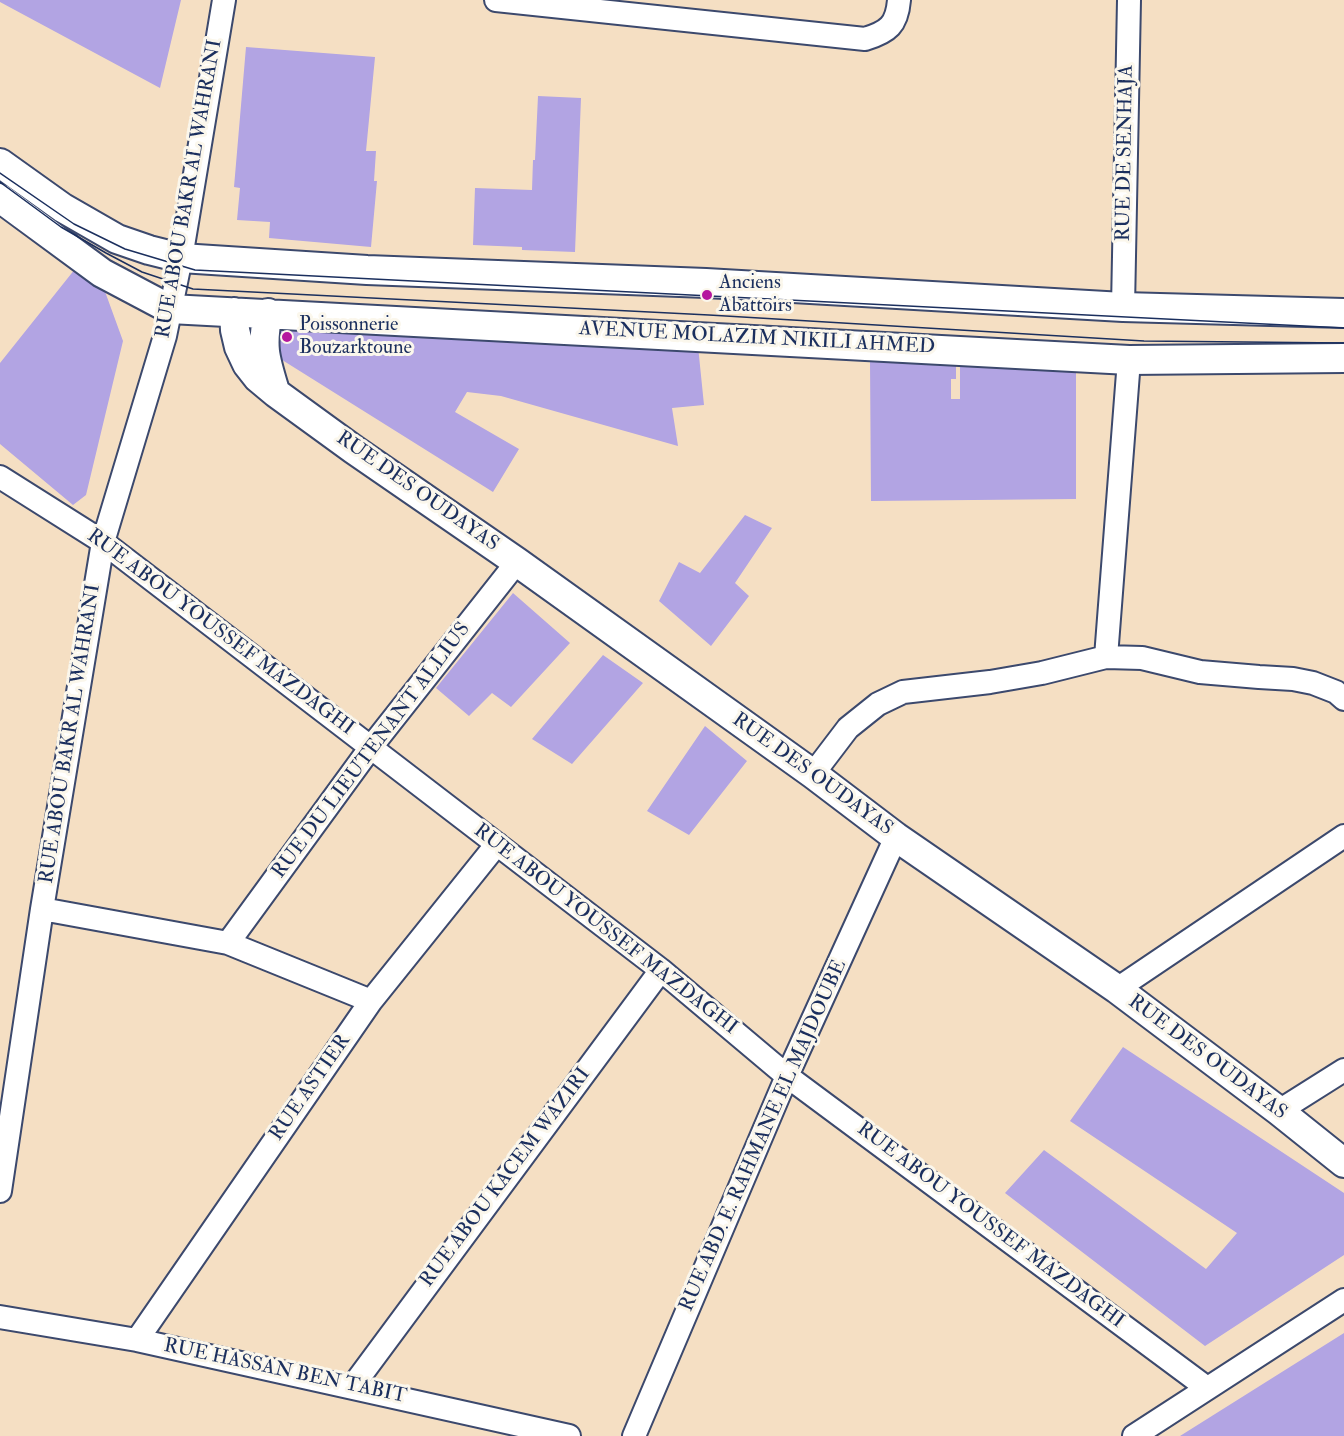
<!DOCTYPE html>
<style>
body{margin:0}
canvas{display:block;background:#f5dfc3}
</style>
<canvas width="1344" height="1436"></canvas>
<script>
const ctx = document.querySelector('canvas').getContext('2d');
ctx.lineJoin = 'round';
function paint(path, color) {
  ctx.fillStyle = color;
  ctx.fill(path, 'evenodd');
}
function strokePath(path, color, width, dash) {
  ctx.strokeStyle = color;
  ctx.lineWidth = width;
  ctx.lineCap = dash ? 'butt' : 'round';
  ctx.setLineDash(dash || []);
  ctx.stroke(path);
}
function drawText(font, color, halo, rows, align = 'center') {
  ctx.font = font + ' "IM FELL Double Pica",serif';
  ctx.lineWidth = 6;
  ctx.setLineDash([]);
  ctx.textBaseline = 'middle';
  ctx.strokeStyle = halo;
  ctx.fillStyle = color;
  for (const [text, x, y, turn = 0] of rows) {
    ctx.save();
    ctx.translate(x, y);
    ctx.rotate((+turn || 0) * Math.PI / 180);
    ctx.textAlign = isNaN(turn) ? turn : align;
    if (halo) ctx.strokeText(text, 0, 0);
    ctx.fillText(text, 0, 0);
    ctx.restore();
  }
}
paint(new Path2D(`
 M0,0H181L160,88L0,2Z
 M246,47L375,57L366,151H376L374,181H377L371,247L269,238L270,222L237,220L240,188L234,187Z
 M538,96L581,98L575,252L522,250V247L473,245L475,188L532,190L533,160H535Z
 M75,269L103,286L123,341L86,495L73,505L0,444V363Z
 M282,323L698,346L704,405L672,408L678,446L501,396L467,392L455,412L519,449L493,492L271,353Z
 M956,360V379H951V399H960V364L1076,363V499L871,501L870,361Z
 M745,515L772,528L735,583L749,596L711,646L659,601L679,562L700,573Z
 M513,593L570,643L511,707L492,693L469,716L436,688Z
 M603,655L643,683L572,764L532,739Z
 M705,726L747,761L689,835L647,811Z
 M1123,1047L1344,1193V1255L1205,1346L1005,1193L1044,1150L1206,1269L1237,1233L1070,1121Z
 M1344,1333V1436H1180Z`), '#b2a4e3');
const minor = new Path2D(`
 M496,0L865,39C888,32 897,25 899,0
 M1123,307L1129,0
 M0,477L103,542L661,970L787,1076L1207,1388
 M1106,657L1129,360
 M813,774L848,728L878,704L903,692L990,682L1042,673L1106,657L1142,658L1200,672L1259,677L1293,679L1313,683L1336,692L1344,699
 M42,909L228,943L371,1001
 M228,943L371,747L517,562
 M1117,989L1344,836
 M1279,1111L1344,1070
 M0,1191L42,909L103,542L165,336L181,258L224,0
 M0,1317L137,1340L569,1436
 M137,1340L371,1001L497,844
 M352,1387L661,970
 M634,1436L787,1076L896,837
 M1134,1436L1344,1300`);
const tertiary = new Path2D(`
 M0,163L63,208L117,239L149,250L181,258L367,270L706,283L1123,307L1344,313
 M0,198L102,273L170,309L1129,360L1344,358
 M234,312L235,330L239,347L247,364L258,378L276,393L353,449L517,562L813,774L896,837L1117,989L1279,1111L1344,1163
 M268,313C261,347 265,358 275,391`);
strokePath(minor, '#3c496d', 26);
strokePath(tertiary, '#3c496d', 32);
strokePath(minor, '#fff', 22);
strokePath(tertiary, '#fff', 28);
strokePath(new Path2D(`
 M0,173L74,224L125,249L195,270L1344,328
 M0,182L61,227L106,253L142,272L193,289L709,315L1144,341L1344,343`), '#1b2f5e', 1.5);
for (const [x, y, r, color] of [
 [707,295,6,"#b5179e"],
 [287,337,6,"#b5179e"]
]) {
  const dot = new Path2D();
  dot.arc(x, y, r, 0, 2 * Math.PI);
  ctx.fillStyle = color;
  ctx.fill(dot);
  strokePath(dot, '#fbf7ec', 2);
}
drawText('20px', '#1b2f5e', '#fbf7ec', [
 ["RUE DE SENHAJA",1126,153,-89],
 ["RUE ABOU BAKR AL WAHRANI",190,189,-80],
 ["AVENUE MOLAZIM NIKILI AHMED",757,339,3],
 ["RUE DES OUDAYAS",417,492,35],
 ["RUE ABOU YOUSSEF MAZDAGHI",220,633,37],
 ["RUE ABOU BAKR AL WAHRANI",71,734,-81],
 ["RUE DU LIEUTENANT ALLIUS",372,751,-53],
 ["RUE DES OUDAYAS",812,775,36],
 ["RUE ABOU YOUSSEF MAZDAGHI",605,930,38],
 ["RUE DES OUDAYAS",1207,1058,37],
 ["RUE ASTIER",311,1088,-55],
 ["RUE ABD. E. RAHMANE EL MAJDOUBE",764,1136,-66],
 ["RUE ABOU KACEM WAZIRI",506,1178,-53],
 ["RUE ABOU YOUSSEF MAZDAGHI",990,1226,37],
 ["RUE HASSAN BEN TABIT",285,1372,12]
]);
drawText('20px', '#1b2f5e', '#fbf7ec', [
 ["Anciens",719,284],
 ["Abattoirs",719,307],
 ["Poissonnerie",299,326],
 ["Bouzarktoune",299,349]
], 'left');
</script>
